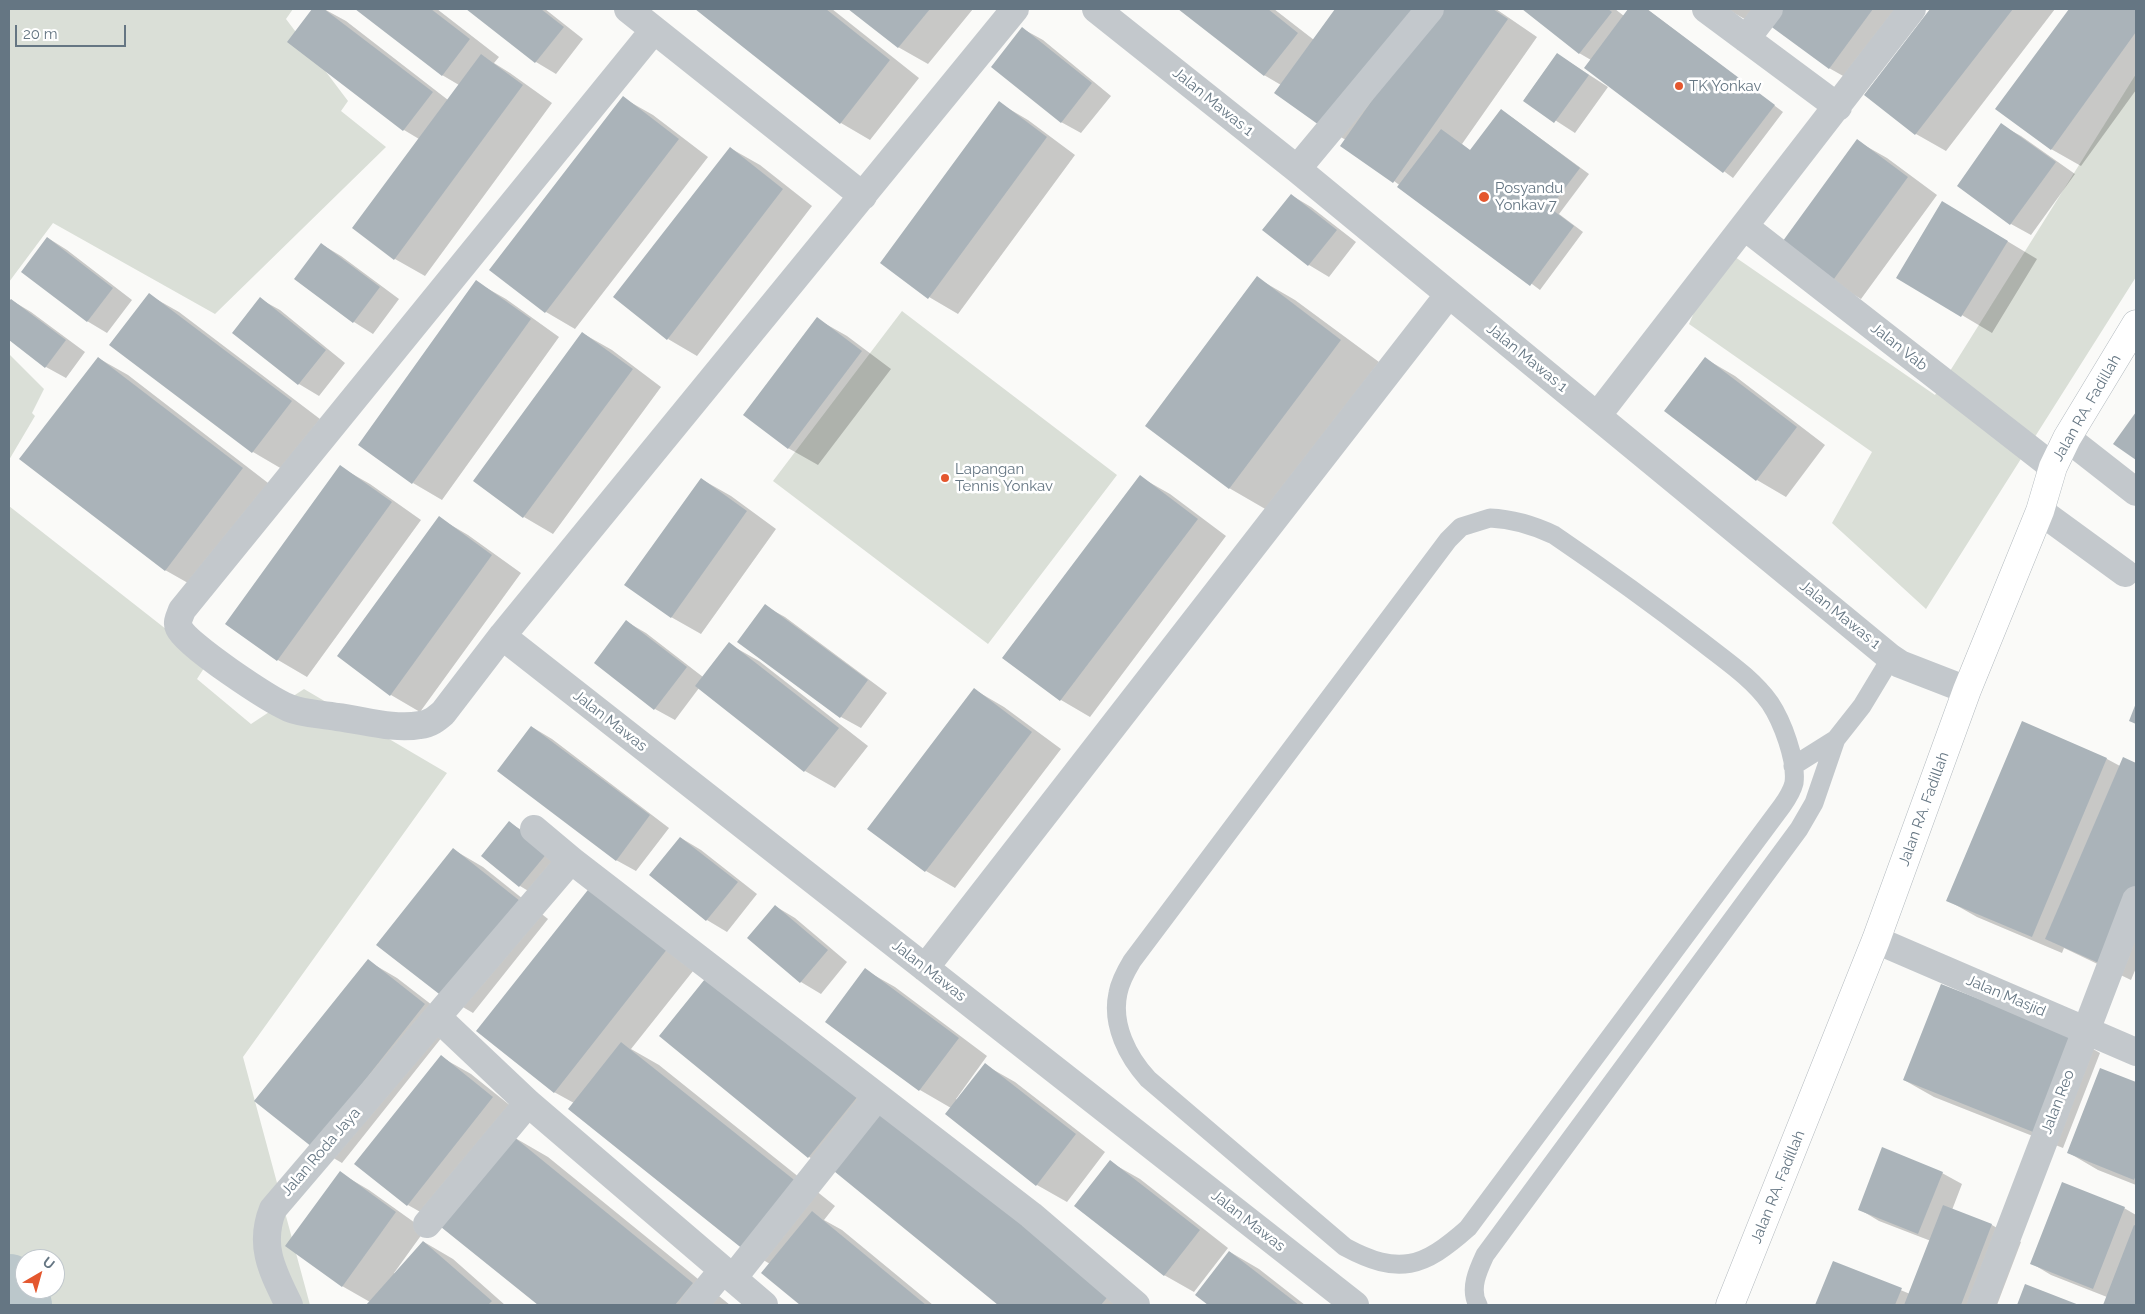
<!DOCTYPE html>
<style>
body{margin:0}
#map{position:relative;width:2145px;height:1314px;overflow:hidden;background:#fafaf8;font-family:Raleway,sans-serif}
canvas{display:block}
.frame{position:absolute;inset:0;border:10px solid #657683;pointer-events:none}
.north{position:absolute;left:15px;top:1249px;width:50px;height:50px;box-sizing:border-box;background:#fff;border:1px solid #c1c8cd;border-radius:50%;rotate:38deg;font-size:14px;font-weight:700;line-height:20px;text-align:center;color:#657683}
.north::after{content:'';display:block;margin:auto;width:18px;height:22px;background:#e4572e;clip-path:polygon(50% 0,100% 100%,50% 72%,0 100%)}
.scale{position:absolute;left:15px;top:25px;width:111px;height:22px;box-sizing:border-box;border:2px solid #657683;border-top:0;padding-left:6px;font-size:15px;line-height:18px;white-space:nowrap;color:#657683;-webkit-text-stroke:4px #fff;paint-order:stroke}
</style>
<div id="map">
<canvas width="2145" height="1314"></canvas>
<div class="frame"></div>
<div class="north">U</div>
<div class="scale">20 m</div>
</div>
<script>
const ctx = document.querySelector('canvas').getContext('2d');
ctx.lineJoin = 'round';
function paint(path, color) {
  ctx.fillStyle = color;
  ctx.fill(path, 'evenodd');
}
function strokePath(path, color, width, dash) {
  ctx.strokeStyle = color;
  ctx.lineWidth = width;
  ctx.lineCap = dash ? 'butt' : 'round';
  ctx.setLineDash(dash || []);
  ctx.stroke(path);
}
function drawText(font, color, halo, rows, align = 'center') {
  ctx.font = font + ' Raleway,sans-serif';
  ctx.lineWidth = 5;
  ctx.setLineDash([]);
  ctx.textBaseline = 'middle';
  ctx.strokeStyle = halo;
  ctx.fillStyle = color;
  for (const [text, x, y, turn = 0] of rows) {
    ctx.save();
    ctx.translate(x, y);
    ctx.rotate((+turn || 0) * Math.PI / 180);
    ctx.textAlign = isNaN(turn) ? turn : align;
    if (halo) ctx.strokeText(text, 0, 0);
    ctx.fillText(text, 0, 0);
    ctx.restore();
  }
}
paint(new Path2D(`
 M9,9H293L286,19L348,101L341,111L386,147L215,314L53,223L9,282Z
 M2136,74V277L1926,609L1832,523L1872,452L1689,324L1722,248L1935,395Z
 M902,311L1117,475L988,644L773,481Z
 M9,354L44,389L32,413L35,416L9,460Z
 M9,506L208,662L197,679L251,724L304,689L447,773L243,1057L310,1305H9ZM25,1259H55V1289H25Z`), '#dadfd7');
paint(new Path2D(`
 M314,9H324L346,21L448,100L459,85L442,75L357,9H437L499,57L494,63L510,73L552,103L425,276L395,259L353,228L419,139L404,130L288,42Z
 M468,9H545L583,39L556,74L536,62Z
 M697,9H832L919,78L870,140L841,123Z
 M850,9H973L928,64L898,47Z
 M1180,9H1274L1314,40L1336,9H1496L1537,37L1462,144L1471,151L1510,116L1589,174L1559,214L1583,232L1540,290L1394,181L1346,140L1326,129L1281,85L1264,75Z
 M1524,9H1615L1624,16L1630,9H1647L1783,112L1733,178L1586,68L1591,60L1579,53Z
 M1727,9H1768L1755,25Z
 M1782,9H1915L1859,85L1829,68Z
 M1932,9H2055L1946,151L1916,134L1865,94Z
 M2070,9H2136V90L2081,166L2051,149L1997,108Z
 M1023,29L1043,40L1111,96L1081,133L1061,122Z
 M1557,54L1608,87L1575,133L1524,100Z
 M623,98L653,115L708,157L575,329L546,312L490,270Z
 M999,103L1028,120L1075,155L958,314L929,297Z
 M2001,125L2021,136L2075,174L2031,235L2011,224L1958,186Z
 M1857,141L1887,158L1937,195L1861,299L1832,282Z
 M730,148L760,165L812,206L697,356L668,339Z
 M1291,195L1311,207L1356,242L1329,277L1309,265L1264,230Z
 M1972,220L2037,259L1992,333L1898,277Z
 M48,238L67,250L132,300L107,333L87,321Z
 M321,244L341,256L399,299L373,334L354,322Z
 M1257,278L1295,300L1379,362L1267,510L1229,488Z
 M476,282L506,299L559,337L442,500L413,483Z
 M149,295L179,312L320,419L282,469L253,452Z
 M260,299L280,310L345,363L319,396L299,384L233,333Z
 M11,300L31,312L85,352L66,378L46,367L9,339V303Z
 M817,319L847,336L891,369L818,465L788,448Z
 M582,333L612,350L661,387L553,534L524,517Z
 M98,358L128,375L272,486L195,587L165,570Z
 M1706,359L1735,376L1825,445L1786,497L1757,480Z
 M340,467L370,484L421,520L307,677L278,660L227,623Z
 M1140,477L1170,494L1226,536L1090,717L1061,700L1004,658Z
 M701,479L731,496L776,529L701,634L671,617Z
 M439,518L468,535L521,573L420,712L391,695L339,656Z
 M765,606L785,617L887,693L861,728L841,717L739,642Z
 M627,622L646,633L703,677L729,644L759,661L868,746L835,788L805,771L699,688L675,720L655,709L595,663Z
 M975,690L1004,707L1061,749L955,888L926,871L869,828Z
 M2022,723L2107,759L2120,766L2124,759L2136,765V968L2131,980L2064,948L2062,953L1977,917L1947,900Z
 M532,727L552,739L669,828L636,871L616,860Z
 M509,823L529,834L567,865L540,898L520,886L483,856Z
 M681,838L701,850L757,894L727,932L707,920L651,875Z
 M454,850L483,867L548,919L473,1013L444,996Z
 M591,887L697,966L631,1049L659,1065L835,1206L824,1220L842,1230L933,1305H802L763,1272L770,1264L745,1249L574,1103L554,1092Z
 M775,906L795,918L847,962L821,994L801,982L748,938Z
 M368,961L397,978L454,1022L342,1163L313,1146Z
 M865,970L895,987L987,1056L956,1099L957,1100L985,1065L1015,1082L1105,1152L1067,1202L1037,1185L951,1108L920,1090L827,1022Z
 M709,976L1131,1305H1000L830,1167L829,1168L809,1157Z
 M2070,1036L2100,1053L2063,1148L1934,1097L1904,1080Z
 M441,1057L471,1074L522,1115L510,1135L548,1157L730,1305H540L438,1222L408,1205Z
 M2101,1070L2136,1084V1185L2098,1170L2069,1153Z
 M1110,1162L1140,1179L1228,1248L1194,1292L1164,1275Z
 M340,1173L369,1190L425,1230L394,1273L395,1274L424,1242L453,1259L505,1305H368L370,1302L342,1286Z
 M1942,1173L1962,1184L1952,1210L1992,1225L2021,1242L1997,1305H1817L1834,1262L1910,1294L1931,1241L1879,1221L1859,1209Z
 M2124,1208L2136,1215V1305H2104L2107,1297L2051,1275L2031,1263Z
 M1230,1252L1259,1269L1305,1305H1210L1197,1294Z
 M2026,1286L2076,1305H2018Z`), '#0003');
strokePath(new Path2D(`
 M9,1287L19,1305`), '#bbc7cb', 66);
paint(new Path2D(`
 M312,9H324L433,92L403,131L287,42Z
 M355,9H431L470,39L442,76Z
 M466,9H541L564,27L535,63Z
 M695,9H826L890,60L840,124Z
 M848,9H930L898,48Z
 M1178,9H1268L1298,33L1264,76Z
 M1335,9H1412L1326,130L1274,93Z
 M1436,9H1493L1508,19L1393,183L1340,146Z
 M1522,9H1608L1612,12L1579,54Z
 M1628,9H1647L1775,105L1723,173L1584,68Z
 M1781,9H1873L1829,69L1769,25Z
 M1930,9H2013L1915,135L1864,95Z
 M2069,9H2136V32L2051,150L1995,109Z
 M1022,27L1092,83L1061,123L991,67Z
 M1557,53L1589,75L1554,123L1523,101Z
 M481,54L523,85L394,260L352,228Z
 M623,96L679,139L545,313L489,270Z
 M999,101L1047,137L928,299L880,263Z
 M1501,109L1580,168L1550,208L1574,226L1530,286L1397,187L1441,129L1470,150Z
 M2001,123L2056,162L2010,225L1957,186Z
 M1857,139L1908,177L1831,283L1780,245Z
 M730,147L783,189L667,340L613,297Z
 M1291,194L1337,230L1308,266L1262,230Z
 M1942,201L2008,241L1961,317L1896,278Z
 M47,237L113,288L87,322L21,272Z
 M321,243L380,287L353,323L294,279Z
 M1257,276L1341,340L1229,489L1145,426Z
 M476,280L531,319L412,484L358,445Z
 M149,293L292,401L252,453L109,345Z
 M260,297L326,350L298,385L232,333Z
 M11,299L66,340L45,368L9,340V301Z
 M817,317L862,351L788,449L743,415Z
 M582,332L633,369L523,518L473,481Z
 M98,357L243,468L165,571L19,459Z
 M1705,357L1797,427L1756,481L1664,411Z
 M2136,412V460L2113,444Z
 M340,465L392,502L277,661L225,624Z
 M1140,475L1198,519L1060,701L1002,658Z
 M701,478L747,511L671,618L624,585Z
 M439,516L492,555L390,696L337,656Z
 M765,604L868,680L840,718L737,642Z
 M626,620L687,667L654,710L594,663Z
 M729,642L839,728L804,772L695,686Z
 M974,688L1032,732L925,872L867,829Z
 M2136,703V724L2129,721Z
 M2022,721L2107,758L2032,937L1946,901Z
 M531,726L650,815L616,861L497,771Z
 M2123,757L2136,763V884L2101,964L2045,939Z
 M509,821L548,852L519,887L481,856Z
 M680,837L738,882L706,921L649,875Z
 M453,848L520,901L443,997L376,945Z
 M591,886L668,948L554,1093L476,1031Z
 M775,905L828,950L800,983L747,938Z
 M368,959L425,1004L312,1147L254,1101Z
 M865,968L959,1038L919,1091L825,1022Z
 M709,974L858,1096L808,1158L659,1036Z
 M1941,984L2071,1035L2033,1132L1903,1080Z
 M621,1042L798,1183L744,1250L568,1109Z
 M441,1055L493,1097L407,1206L354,1164Z
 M985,1063L1076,1134L1036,1186L945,1114Z
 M2100,1068L2136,1082V1175L2134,1180L2067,1153Z
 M879,1106L1110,1294L1101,1305H998L829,1167Z
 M509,1133L693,1283L675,1305H538L436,1223Z
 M1882,1147L1943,1172L1918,1234L1858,1210Z
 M1110,1160L1200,1230L1164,1276L1074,1206Z
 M340,1171L396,1212L342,1287L285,1246Z
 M2062,1182L2125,1207L2093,1289L2030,1264Z
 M1943,1205L1992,1224L1961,1305H1904Z
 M812,1211L926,1305H800L761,1273Z
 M2134,1225L2136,1226V1305H2103Z
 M423,1241L492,1301L488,1305H366Z
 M1229,1251L1299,1305H1208L1195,1295Z
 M1833,1261L1902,1288L1895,1305H1815Z
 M2025,1284L2079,1305H2017Z`), '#aab3b9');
const secondary = new Path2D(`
 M1730,1305L1876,940L1967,690L2040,511L2053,467L2067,438L2136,324`);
strokePath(secondary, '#b3babf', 29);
strokePath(new Path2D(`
 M1490,518C1514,519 1533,525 1554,535C1604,569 1654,605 1702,642C1726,661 1752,678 1770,703C1782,721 1797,760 1794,783C1792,791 1787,799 1782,806L1468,1228C1423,1268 1399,1276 1345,1247L1148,1079C1128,1057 1111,1025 1118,993C1120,982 1126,971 1132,961L1448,540L1461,527Z
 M1793,766L1836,739L1862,706L1891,658
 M1478,1305C1469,1289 1478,1270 1485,1255L1799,829L1814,803L1836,739`), '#c3c8cc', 19);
strokePath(new Path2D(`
 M628,9L863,196
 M1096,9L1297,169L1891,658L1900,664L1967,690
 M1706,9L1838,107
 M654,30L182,610C180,616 176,622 179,628C186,645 270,700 289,708C303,714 322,714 337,717C363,720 394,730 420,725C430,724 436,719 443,713L502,636L1015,9
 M1746,39L1769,9
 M1297,169L1430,9
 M1745,227L2053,467
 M1597,416L1912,9
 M2067,438L2136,492
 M2040,511L2125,573
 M502,636L1355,1305
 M534,829L571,860L1031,1215L1136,1305
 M1876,940L2136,1052
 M925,968L1449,294
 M437,1017L528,1103L764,1305
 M427,1224L528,1103
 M733,1278L877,1097
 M289,1305C273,1272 258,1246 273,1209L571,860
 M694,1305L723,1270
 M1981,1305L2136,900`), '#c3c8cc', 28);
strokePath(secondary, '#fff', 28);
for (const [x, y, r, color] of [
 [1679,86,5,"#e4572e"],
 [1484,197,6,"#e4572e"],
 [945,478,5,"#e4572e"]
]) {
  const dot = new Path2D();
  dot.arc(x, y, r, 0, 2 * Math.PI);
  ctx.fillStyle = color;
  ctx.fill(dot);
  strokePath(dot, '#fff', 2);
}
drawText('15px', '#657683', '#fff', [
 ["TK Yonkav",1689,86],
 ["Posyandu",1495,188],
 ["Yonkav 7",1495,205],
 ["Lapangan",955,469],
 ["Tennis Yonkav",955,486]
], 'left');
drawText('15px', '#657683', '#fff', [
 ["Jalan Mawas 1",1213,102,39],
 ["Jalan Vab",1899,347,38],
 ["Jalan Mawas 1",1527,358,39],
 ["Jalan RA. Fadillah",2087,408,-60],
 ["Jalan Mawas 1",1840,615,39],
 ["Jalan Mawas",610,721,38],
 ["Jalan RA. Fadillah",1924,809,-70],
 ["Jalan Mawas",929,971,38],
 ["Jalan Masjid",2006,996,23],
 ["Jalan Reo",2058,1102,-69],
 ["Jalan Roda Jaya",321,1152,-49],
 ["Jalan RA. Fadillah",1778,1187,-68],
 ["Jalan Mawas",1248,1221,38]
]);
</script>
